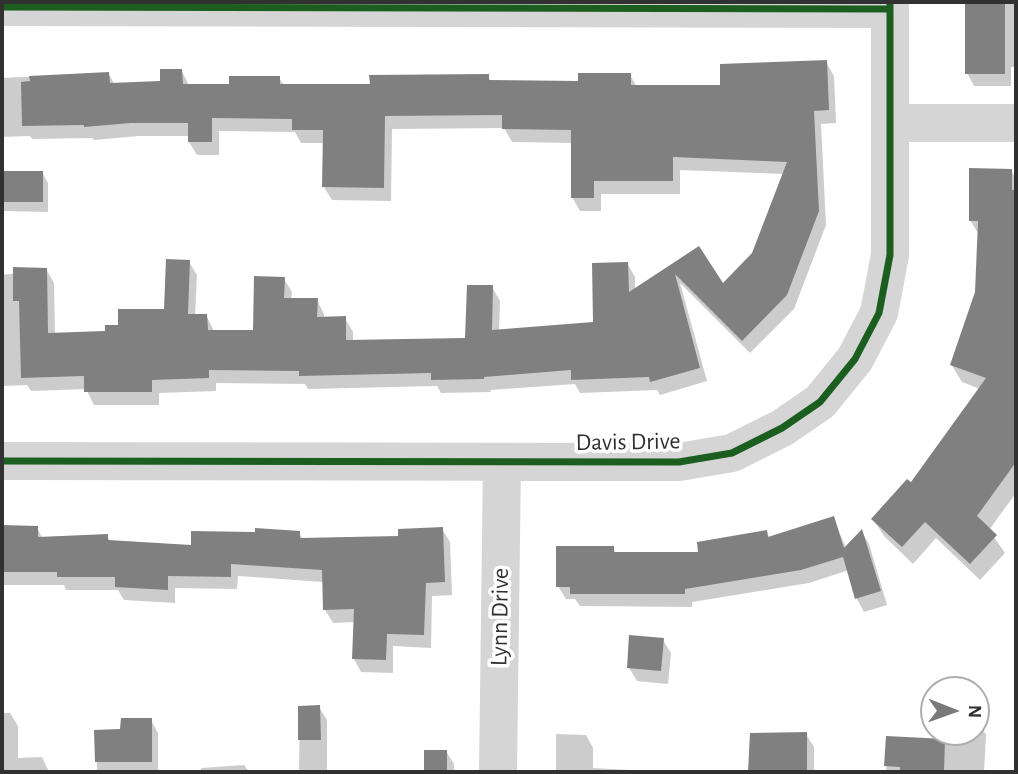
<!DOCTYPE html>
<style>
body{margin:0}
#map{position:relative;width:1018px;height:774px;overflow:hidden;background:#fff;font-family:"Alegreya Sans",sans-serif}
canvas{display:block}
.frame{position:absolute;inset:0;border:4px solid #313131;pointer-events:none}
.north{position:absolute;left:920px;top:676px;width:70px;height:70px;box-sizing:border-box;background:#fff;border:2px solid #adadad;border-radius:50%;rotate:91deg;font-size:19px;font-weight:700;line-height:28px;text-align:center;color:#313131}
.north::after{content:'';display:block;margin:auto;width:24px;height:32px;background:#797979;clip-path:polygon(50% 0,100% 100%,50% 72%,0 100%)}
</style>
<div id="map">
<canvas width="1018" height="774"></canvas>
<div class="frame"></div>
<div class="north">N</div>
</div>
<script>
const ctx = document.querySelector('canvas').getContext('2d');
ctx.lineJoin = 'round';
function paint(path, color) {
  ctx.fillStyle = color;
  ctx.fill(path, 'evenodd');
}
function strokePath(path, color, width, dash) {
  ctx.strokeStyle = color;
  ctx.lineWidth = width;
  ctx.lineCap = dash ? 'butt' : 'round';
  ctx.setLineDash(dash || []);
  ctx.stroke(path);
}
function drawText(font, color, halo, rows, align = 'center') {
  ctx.font = font + ' "Alegreya Sans",sans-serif';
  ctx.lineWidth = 7;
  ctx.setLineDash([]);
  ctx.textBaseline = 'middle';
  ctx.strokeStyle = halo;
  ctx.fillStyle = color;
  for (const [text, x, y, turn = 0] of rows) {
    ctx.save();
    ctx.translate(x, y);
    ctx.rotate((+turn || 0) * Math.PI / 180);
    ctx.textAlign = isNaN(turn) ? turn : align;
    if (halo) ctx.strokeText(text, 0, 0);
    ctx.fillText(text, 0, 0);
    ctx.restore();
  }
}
paint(new Path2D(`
 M967,2H1016V67H1011V86H974L967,73Z
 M826,62L834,76L836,123L821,124L826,225L794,309L750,353L680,283L707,381L660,395L657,390L580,393L575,384L490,390L491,392L441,393L437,386L308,389L305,384L216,383V391L159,393V405H94L86,389L31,391L27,385L2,386V275L46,269L54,283L55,335L107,333L165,311L189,262L197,275L195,316L206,315L214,331H254L284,279L292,292L291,300H317L324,314V319L345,318L353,332V342L467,340L492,287L500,301L499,331L595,324L627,263L635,277V290L699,249L722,286L753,254L784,174L680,170V194H601V211H580L572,197V143L512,142L504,128L392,129L391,201L332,200L324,187V143H301L295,132L219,131V155H197L189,142V136H139L94,140L92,138L32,139L30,136L2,137V78L108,73L115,85L162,83L181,70L189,85L231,86L279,78L284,85H371L488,76L491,82L579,83L630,75L637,87H722Z
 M1011,170L1016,179V343L1005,375L1016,379V493L989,530L1005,553L980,580L936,538L913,564L884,536L873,519L911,485L980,389L962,382L951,364L977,292L979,235L970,220Z
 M2,172H42L48,183V212L2,211Z
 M833,518L846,548L862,532L869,544L887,605L864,612L857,599L849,570L809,583L692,602V607L580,606L575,599H566L558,586L613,548L616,554H700L766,532L770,538Z
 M2,527L37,528L43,539L107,536L111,542L192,546L299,533L303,539L400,537L442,529L450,542L452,595L432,596L431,648L393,646V673L361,672L354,659L355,622L333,623L325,610L324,582L238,576L237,589L175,588V603L124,600L118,590H66L64,585H2Z
 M663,640L671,653L668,684L637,681L629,668Z
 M300,707H319L327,720V770L426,771L446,751L454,764V772H299Z
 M2,713H10L18,726V758L42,757L49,772H2Z
 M151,720L158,733V772H97L96,732L122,731Z
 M976,722H979L986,735L984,772H886L888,738L955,741V732H976Z
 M556,734L586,735L593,748V768L668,772L750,771L806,734L814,747V772H556Z
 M244,765L249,772H201V768Z`), '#0003');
paint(new Path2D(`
 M965,2H1005V74H965Z
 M827,60L829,110L814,111L819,211L787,295L742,341L675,274L700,368L650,382L649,377L571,380V370L484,377V379L431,380V373L299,376V371L209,370V378L152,380V392H84V376L21,378L19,301H13V267L47,268L48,333L105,331V325H118V309H164L166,259L190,260L188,314H207L208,330H253L254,276L285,277L284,298H318L317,317L346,316V340L465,338L467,285H493L492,330L593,322L592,263L628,262L629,292L699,246L723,283L752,253L787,162L673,157V181H594V198H571V130L502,129V115L385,116L384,188L322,187L323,130H292V119L212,118V142H188V123H131L84,127V125L22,126L21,82L30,81L29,76L109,72L110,83L160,81V69H182L183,84H229V76H280V84H370L369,75L489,74V80L578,81V73H631V85H720V64Z
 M969,168L1012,169V190H1016V462L977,516L997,535L970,564L925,522L902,547L871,519L907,479L911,482L986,378L950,365L975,292L978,221H969Z
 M2,171H43V202H2Z
 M834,516L844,548L862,529L881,591L855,599L843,557L801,570L685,589V594H570V587H556V546H614V552H698L697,542L767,530L768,537Z
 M2,525L38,526V537L108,534V540L191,545V531L255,532V528L300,531V538L398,536V529L443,527L445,582L426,583L424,635L387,634L386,660L352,659L354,609L323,610L322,570L231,564V577L168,576V590L115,587V577H57V572H2Z
 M629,635L664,638L661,671L627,668Z
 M320,705L321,740H298V706Z
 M121,718H152V762H95L94,730L120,729Z
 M807,732V772H748L750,733Z
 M886,736L945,739L944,772H900V767L884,766Z
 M424,750H447V772H424Z`), '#808080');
strokePath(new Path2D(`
 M2,7L890,9
 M891,123H1016
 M2,461L679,462L732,453L782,428L820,402L855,359L879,313L890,255V2
 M498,772L502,462`), '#d5d5d5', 38);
strokePath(new Path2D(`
 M2,7L890,9
 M2,461L679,462L732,453L782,428L820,402L855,359L879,313L890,255V2`), '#1b5e20', 7);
drawText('24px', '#313131', '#fff', [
 ["Davis Drive",628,442,-1],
 ["Lynn Drive",500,617,-89]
]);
</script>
